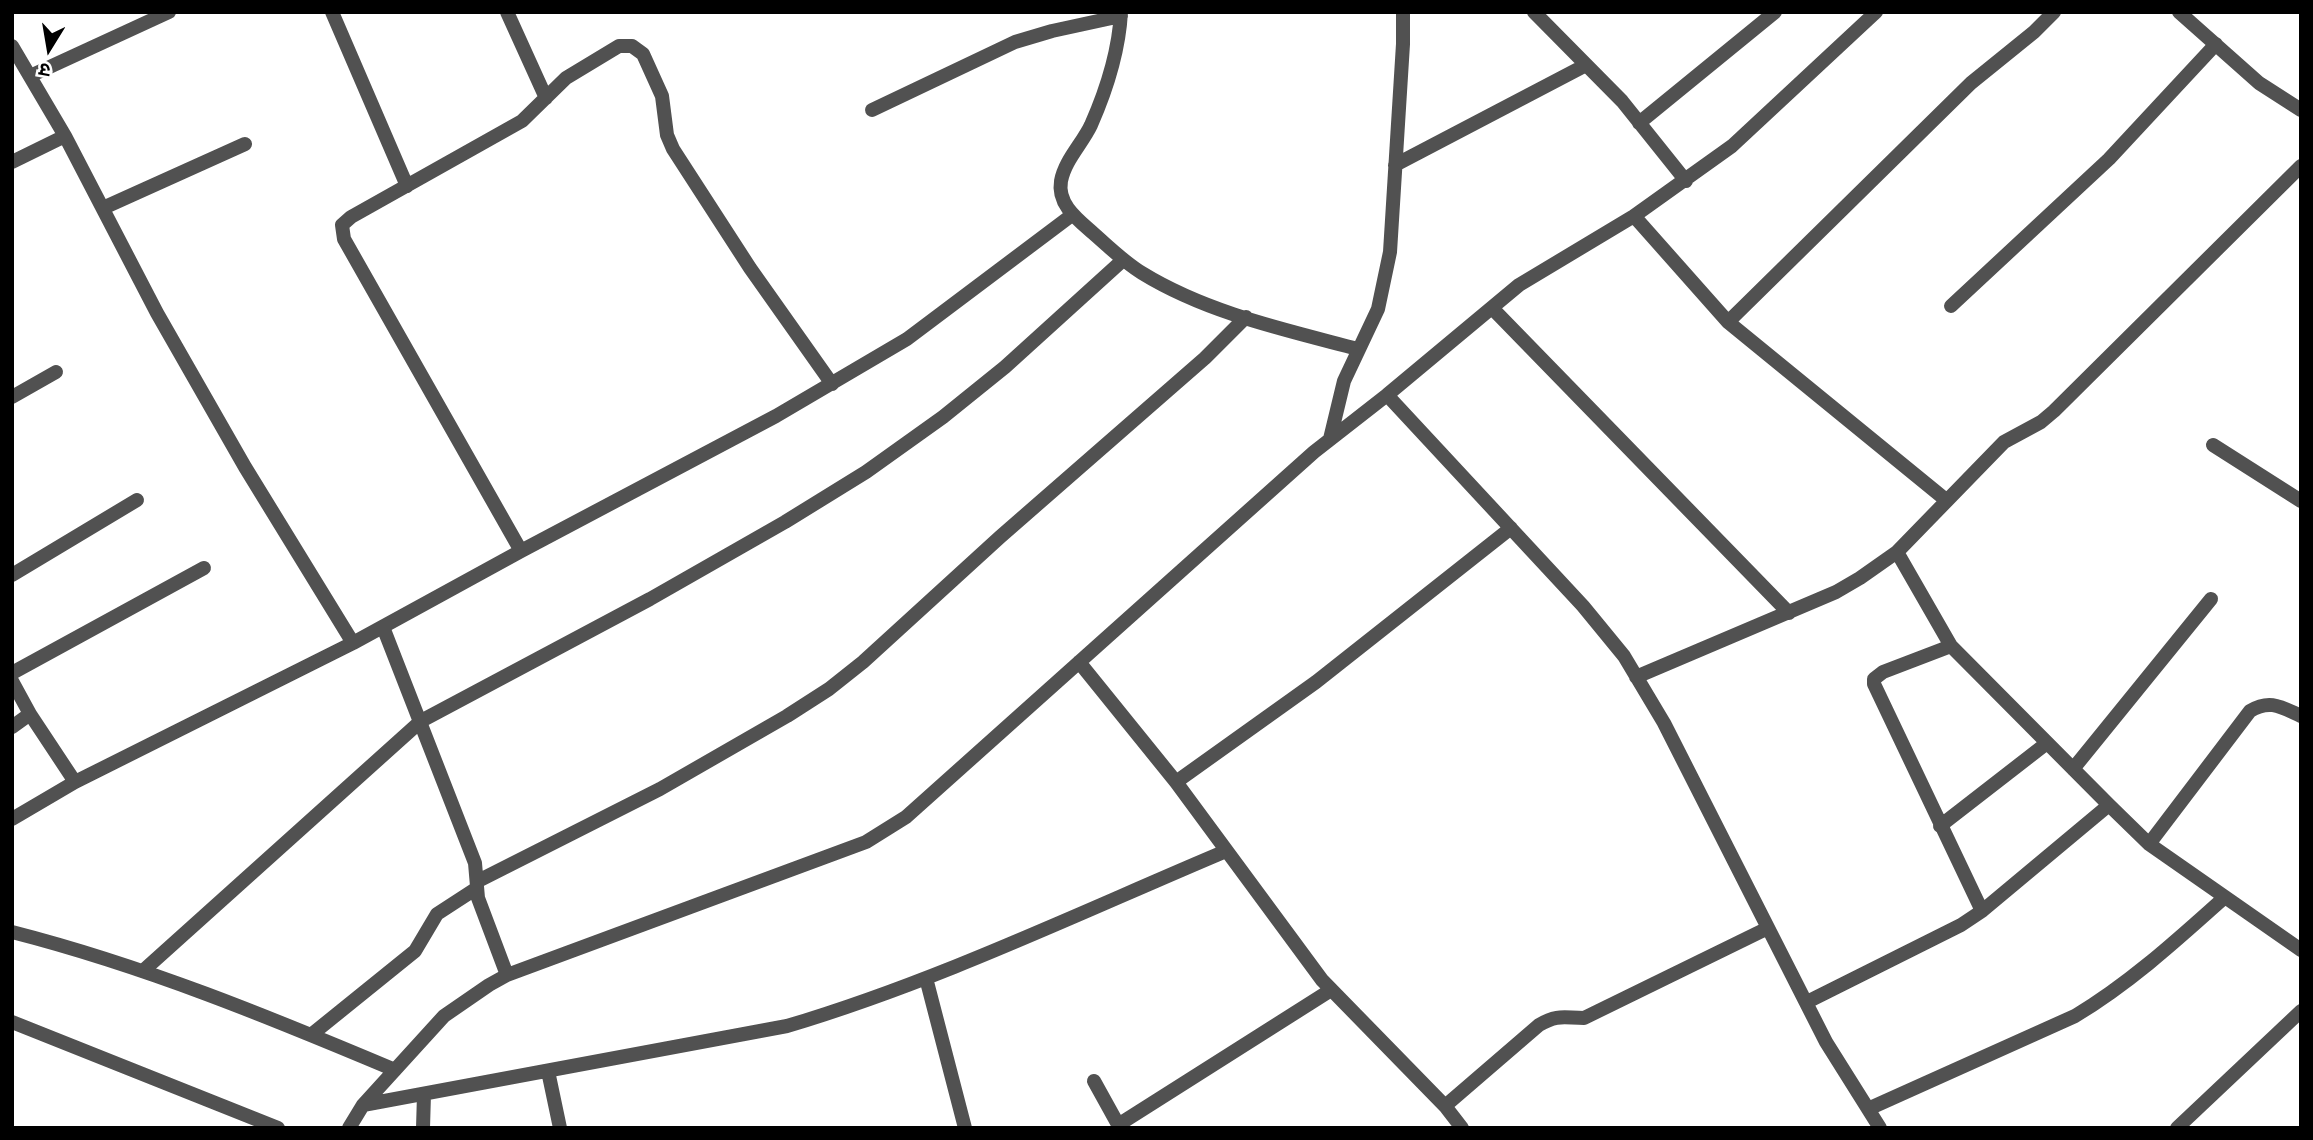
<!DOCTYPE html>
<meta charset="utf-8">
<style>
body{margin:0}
#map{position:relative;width:2313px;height:1140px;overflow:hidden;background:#fff;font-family:Cabin,"Noto Sans Devanagari",sans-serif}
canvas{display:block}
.frame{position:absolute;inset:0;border:14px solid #000;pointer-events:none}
.north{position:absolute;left:14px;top:14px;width:70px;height:70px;-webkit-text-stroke:5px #fff;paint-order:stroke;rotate:191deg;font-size:19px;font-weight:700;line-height:28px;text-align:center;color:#000}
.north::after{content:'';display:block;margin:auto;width:24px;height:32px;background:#000;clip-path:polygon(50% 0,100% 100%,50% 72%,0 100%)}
</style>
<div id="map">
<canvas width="2313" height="1140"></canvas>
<div class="frame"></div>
<div class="north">उ</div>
</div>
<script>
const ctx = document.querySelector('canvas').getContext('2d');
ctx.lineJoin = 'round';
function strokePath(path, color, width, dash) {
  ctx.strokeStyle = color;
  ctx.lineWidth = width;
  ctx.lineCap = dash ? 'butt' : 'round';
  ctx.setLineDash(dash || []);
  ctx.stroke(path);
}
strokePath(new Path2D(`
 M332,12L407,186
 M507,12L546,98
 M1121,12C1119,50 1106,91 1091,125C1082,144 1065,160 1061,181C1057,204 1077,219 1093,233C1109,247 1124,262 1142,273C1207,313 1286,330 1358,349
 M1534,12L1622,101L1686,181
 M2179,12L2259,83L2301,110
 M12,46L65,136L157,313L245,467L353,643
 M30,76L169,12
 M872,110L1015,42L1052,31L1121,16
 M1639,123L1775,12
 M12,162L65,136
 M1395,165L1586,65
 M103,208L245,144
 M1634,216L1728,322L1946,500
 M1951,306L2109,159L2216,44
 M1492,308L1789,613
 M1728,322L1971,83L2034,32L2054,12
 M1387,395L1583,606L1624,656L1664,723L1826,1042L1880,1128
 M12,397L56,372
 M1330,439L1344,381L1378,309L1390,252L1403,44V12
 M2213,445L2301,501
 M521,551L344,239L342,225L351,217L522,121L566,78L619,46H632L643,54L662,96L667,135L673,149L750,268L832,384
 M1897,552L1951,646L2109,805L2149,844L2301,950
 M12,575L137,500
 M383,627L475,863L478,898L507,975
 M1951,646L1883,672L1874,679V684L1982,911
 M1079,662L1176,782L1322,980L1445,1106L1462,1128
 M12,673L204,568
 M1636,677L1836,592L1860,578L1897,552L2004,442L2041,422L2054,411L2301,166
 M12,681L30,714L75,782
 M12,727L30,714
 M2073,769L2211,599
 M1176,782L1316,682L1511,528
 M12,819L75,782L353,643L521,551L776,416L907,339L1072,215
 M1940,826L2047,743
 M2149,844L2250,711C2270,699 2281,707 2301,716
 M478,881L660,789L787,716L829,689L863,662L1000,537L1205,358L1246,317
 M12,932C145,966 269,1017 395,1070
 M144,970L421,721L650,599L785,522L866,472L943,417L1005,367L1123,260
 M926,978L965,1128
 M1807,1002L1961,925L1982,911L2109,805
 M12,1022L278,1128
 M311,1035L415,951L437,914L477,888
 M548,1071L560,1128
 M1094,1081L1120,1128
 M363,1105L787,1026C938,981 1081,912 1226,851
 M1445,1106L1539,1025C1558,1014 1564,1018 1584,1018L1768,928
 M1868,1109L2075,1016C2130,983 2177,940 2225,897
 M1118,1125L1331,990
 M349,1128L363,1105L444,1016L489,985L507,975L866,842L906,817L1314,452L1387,395L1519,285L1634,216L1732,146L1876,12
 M423,1128L424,1094
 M2177,1128L2301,1011`), '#515151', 14);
</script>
